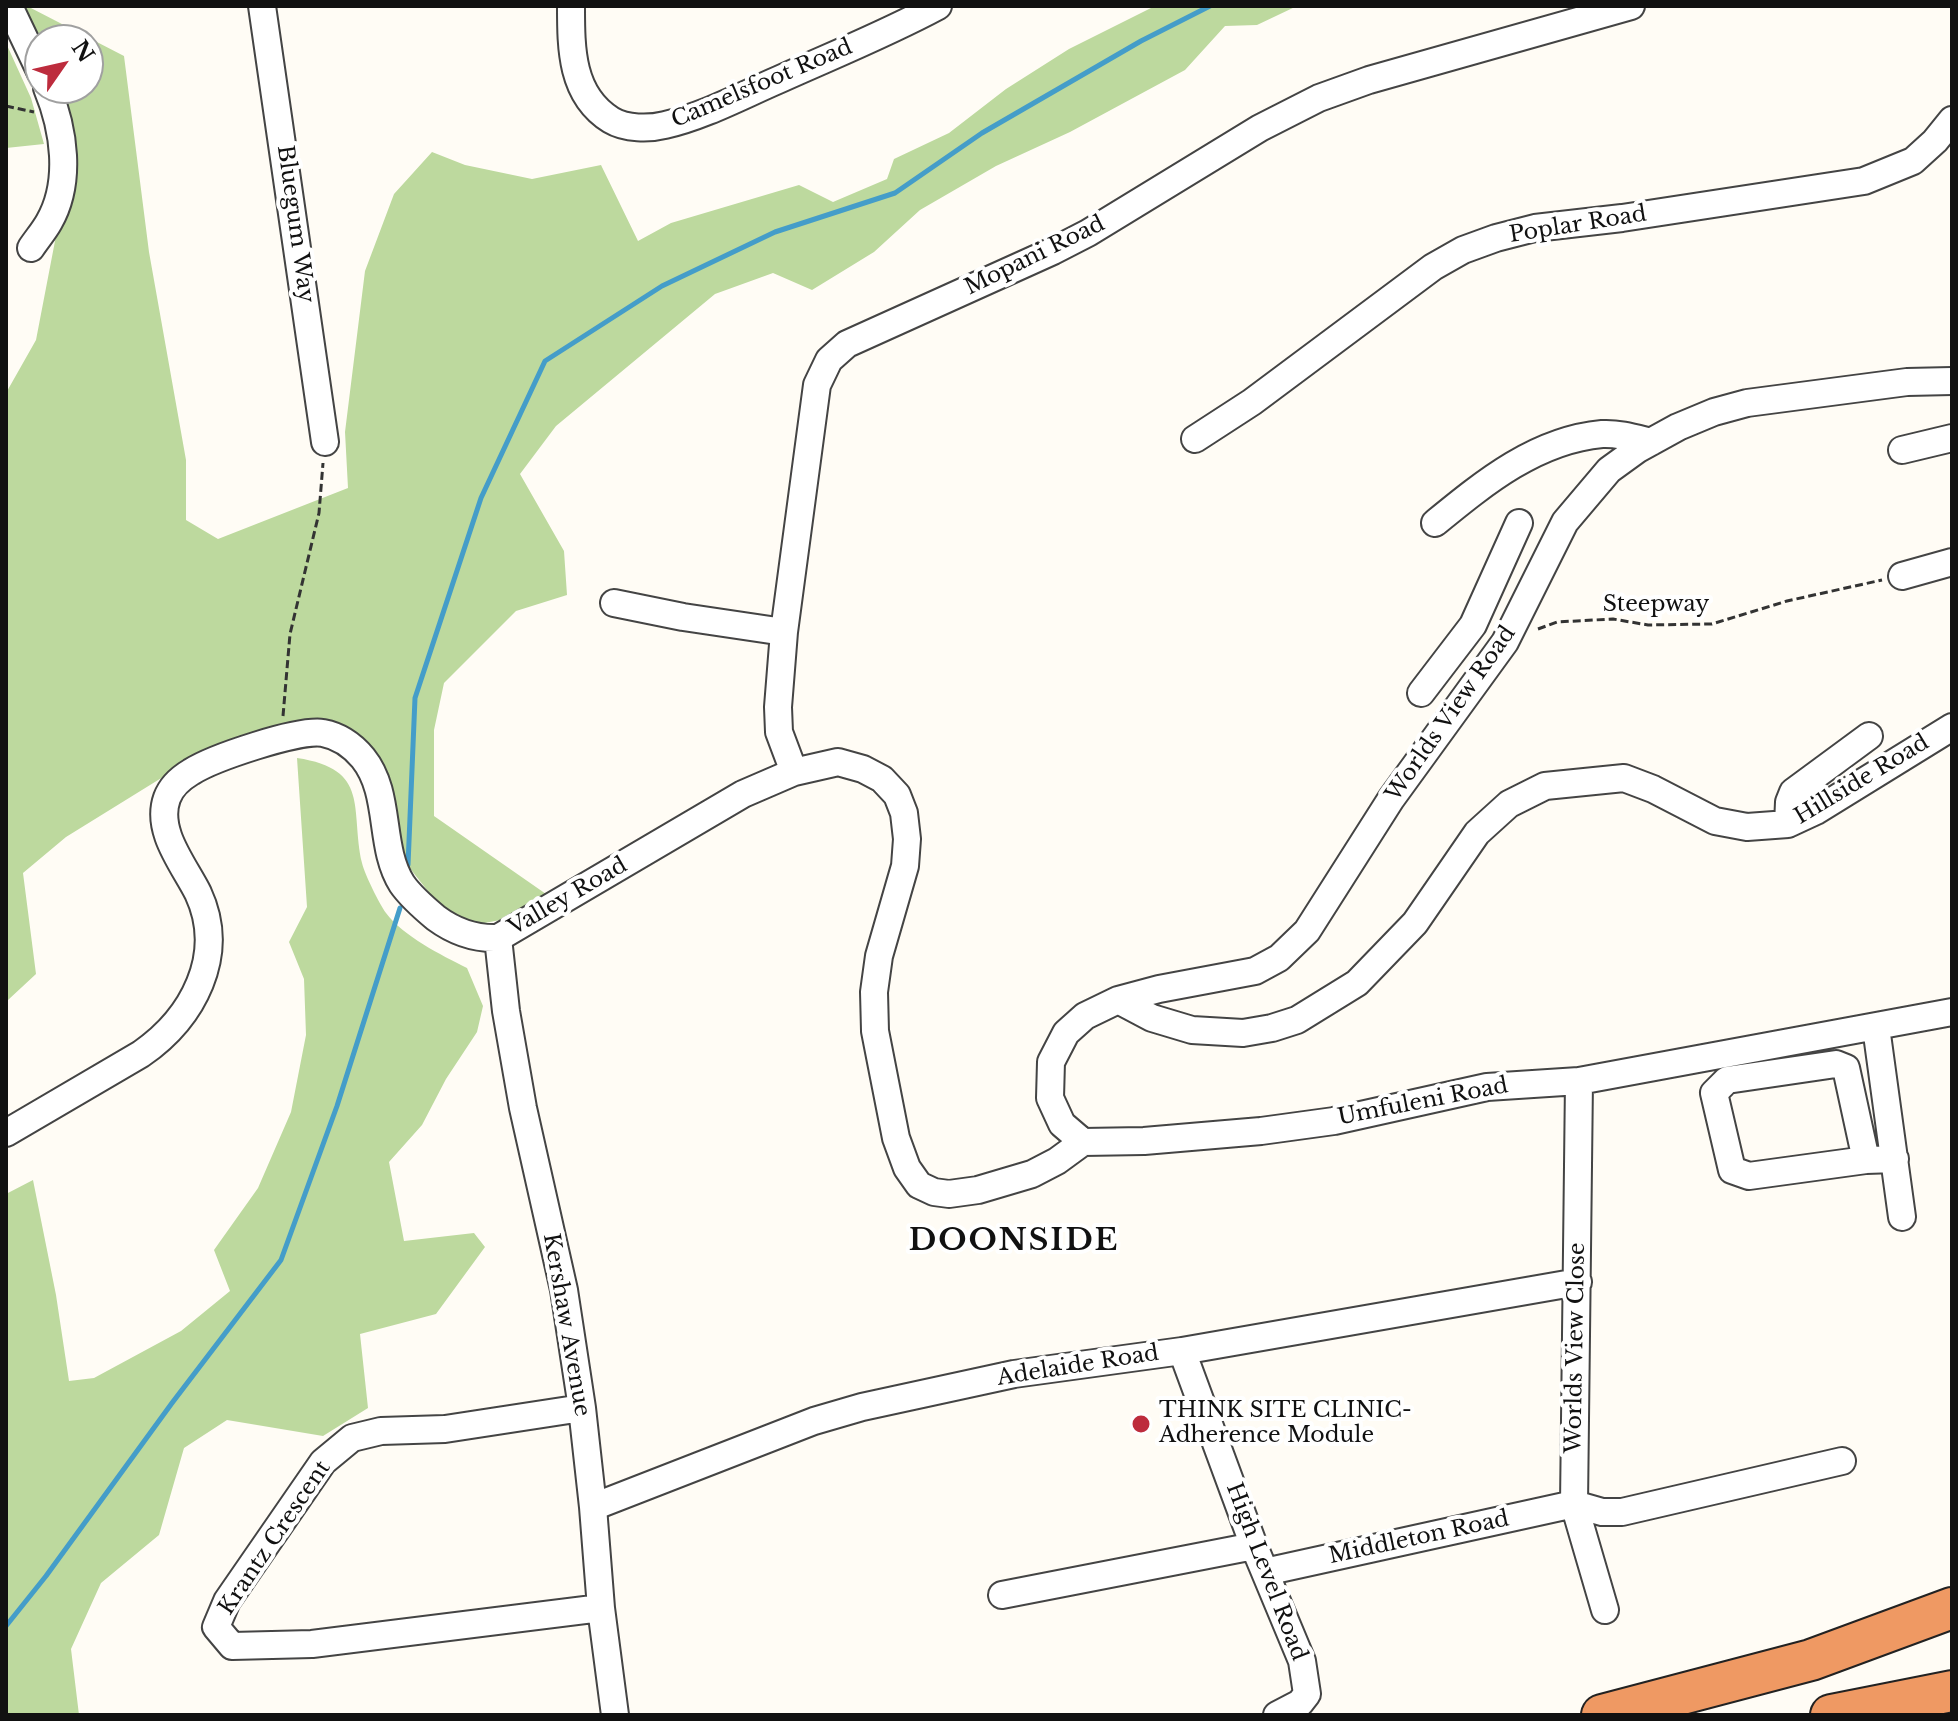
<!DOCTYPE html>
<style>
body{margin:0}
#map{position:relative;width:1958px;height:1721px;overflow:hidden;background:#fffcf5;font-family:"Libre Baskerville",serif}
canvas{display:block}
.frame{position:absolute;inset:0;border:8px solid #111;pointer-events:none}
.north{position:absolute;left:24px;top:24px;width:80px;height:80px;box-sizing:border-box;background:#fff;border:2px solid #a0a0a0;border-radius:50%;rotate:56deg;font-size:22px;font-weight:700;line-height:32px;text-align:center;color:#111}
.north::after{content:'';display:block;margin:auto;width:28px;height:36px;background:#bd2c3d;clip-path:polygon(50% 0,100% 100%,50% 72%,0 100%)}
</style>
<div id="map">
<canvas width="1958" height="1721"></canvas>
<div class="frame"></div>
<div class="north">N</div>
</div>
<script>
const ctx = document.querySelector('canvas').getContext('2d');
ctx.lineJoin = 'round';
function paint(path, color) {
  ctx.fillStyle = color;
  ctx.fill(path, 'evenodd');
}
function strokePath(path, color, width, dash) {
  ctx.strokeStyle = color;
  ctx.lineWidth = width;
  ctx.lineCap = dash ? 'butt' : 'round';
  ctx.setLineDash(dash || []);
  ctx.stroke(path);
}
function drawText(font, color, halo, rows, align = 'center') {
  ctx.font = font + ' "Libre Baskerville",serif';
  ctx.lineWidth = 8;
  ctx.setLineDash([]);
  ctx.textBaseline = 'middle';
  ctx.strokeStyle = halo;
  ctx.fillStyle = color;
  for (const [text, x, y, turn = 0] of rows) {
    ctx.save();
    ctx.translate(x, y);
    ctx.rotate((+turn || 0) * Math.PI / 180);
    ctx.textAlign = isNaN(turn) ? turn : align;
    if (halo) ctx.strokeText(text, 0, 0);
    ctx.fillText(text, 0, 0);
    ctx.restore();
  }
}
paint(new Path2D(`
 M21,6H27L124,56L149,252L186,460V520L218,539L348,488L345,432L365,271L394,194L432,152L465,165L532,179L601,165L638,241L671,223L799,185L833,202L887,179L894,159L949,133L1006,89L1069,49L1155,6H1297L1257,25L1225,26L1185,70L1070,132L996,166L920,210L874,252L812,290L773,273L715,294L556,426L520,474L564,551L567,595L516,611L444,683L434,730V816L546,894L516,917L474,925L438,904L401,857L371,750L353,732L330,721H302L184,764L66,837L23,873L36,974L8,1000H6V393L36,340L60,215L55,88H88V40H40V51Z
 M6,43L31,98L44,144L6,148Z
 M297,758C371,769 350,809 362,863C365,875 379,903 386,913C403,936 441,955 467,968L483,1006L477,1032L446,1079L422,1125L389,1162L404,1241L474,1233L485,1247L436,1314L360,1334L368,1408L323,1436L227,1420L184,1448L159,1535L101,1583L71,1649L79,1715H6V1194L33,1180L56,1295L69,1381L94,1378L181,1331L230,1291L214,1250L258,1188L291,1112L306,1035L304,979L289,942L307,907Z`), '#bdd99e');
strokePath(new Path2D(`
 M408,865L415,698L481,498L545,361L662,286L775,232L895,193L982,133L1141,41L1210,6
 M6,1626L46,1576L172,1403L281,1260L337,1106L400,908`), '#449dc9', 5);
const minor = new Path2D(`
 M9,6L40,71
 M262,6L325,442
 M571,6C571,49 571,95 611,120C626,129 649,129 665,125C704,116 741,96 778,80C831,56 886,34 938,6
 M31,248C37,239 44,231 49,222C72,182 64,129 47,88
 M1195,439L1252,402L1433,267L1463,250L1496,238L1535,228L1622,218L1864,181L1913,161L1935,141L1952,120
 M1902,450L1952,438
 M1435,523C1484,483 1536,440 1602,434C1619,433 1635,438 1651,442
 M1902,576L1952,562
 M614,603L683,617L784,632
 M1421,693L1473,625L1519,523
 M794,772L779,732L778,707L784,632L817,385L829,360L847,344L1053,251L1088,233L1260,128L1319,98L1369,80L1631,6
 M1788,824L1789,802L1793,792L1869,736
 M498,938L506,1011L523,1108L564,1290L582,1408L593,1507L601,1608L615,1715
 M1118,1000L1152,1018L1192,1030L1243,1033L1272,1028L1297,1020L1357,983L1415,923L1477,833L1509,804L1545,786L1624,778L1653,789L1715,821L1747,827L1788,824L1816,811L1952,727
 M1876,1027L1902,1217
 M1579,1081L1574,1504L1605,1610
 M6,1133L141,1054C193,1018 227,955 198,893C184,865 155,831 167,798C171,787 181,778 191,772C213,758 298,729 323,733C339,736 353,746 363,758C392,794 378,846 402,884C411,897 424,908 436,918C455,932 475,939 498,938L743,794L794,772L838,762L863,769L882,779L897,795L904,813L907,839L905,866L879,956L874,992L875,1031L896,1138L907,1168L919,1185L934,1192L949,1194L978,1190L1032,1174L1057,1161L1083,1142L1144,1141L1261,1131L1334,1121L1487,1087L1579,1081L1952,1012
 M1083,1142L1062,1124L1050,1098L1051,1062L1066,1033L1085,1016L1118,1000L1159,989L1255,971L1279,958L1307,931L1391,799L1505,642L1565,522L1609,470L1638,449L1678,427L1714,412L1747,403L1907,382L1952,381
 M1866,1160L1846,1068L1836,1064L1727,1080L1714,1093L1732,1170L1749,1176L1866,1160L1895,1159
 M1182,1351L1254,1546L1302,1661L1307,1694L1300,1703L1277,1715
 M582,1408L445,1429L381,1431L352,1438L323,1462L227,1601L216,1627L232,1646L312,1644L601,1608
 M593,1507L814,1421L862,1407L1014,1374L1182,1351L1578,1282
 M1265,1572L1574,1504L1602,1512H1622L1842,1461
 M1002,1595L1254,1546`);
const highway = new Path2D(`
 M1602,1715L1811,1660L1952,1608
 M1831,1715L1952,1691`);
strokePath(minor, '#444', 30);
strokePath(highway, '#222', 44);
strokePath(new Path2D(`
 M6,106L34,112
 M1538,629L1557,622L1613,619L1648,625L1712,624L1787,601L1882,580
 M283,716L290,634L319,513L323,463`), '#333', 3, [8, 4]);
strokePath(minor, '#fff', 26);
strokePath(highway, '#ef9963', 40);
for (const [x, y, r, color] of [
 [1141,1424,10,"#bd2c3d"]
]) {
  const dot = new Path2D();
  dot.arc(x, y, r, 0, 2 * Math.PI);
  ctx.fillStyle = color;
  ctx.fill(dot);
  strokePath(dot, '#fff', 3);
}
drawText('22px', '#111', '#fff', [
 ["Camelsfoot Road",762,84,-23],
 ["Bluegum Way",295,224,82],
 ["Poplar Road",1578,225,-9],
 ["Mopani Road",1035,256,-26],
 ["Steepway",1656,605],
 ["Worlds View Road",1451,714,-55],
 ["Hillside Road",1862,780,-31],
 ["Valley Road",568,897,-30],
 ["Umfuleni Road",1423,1102,-11],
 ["Kershaw Avenue",566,1325,80],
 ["Worlds View Close",1576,1348,-89],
 ["Adelaide Road",1078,1366,-9],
 ["Krantz Crescent",275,1538,-56],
 ["Middleton Road",1419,1538,-12],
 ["High Level Road",1266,1572,69]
]);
drawText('22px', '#111', '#fff', [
 ["THINK SITE CLINIC-",1159,1411],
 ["Adherence Module",1159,1436]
], 'left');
ctx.letterSpacing = '2px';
drawText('bold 30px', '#111', '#fff', [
 ["DOONSIDE",1014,1242]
]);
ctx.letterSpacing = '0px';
</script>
